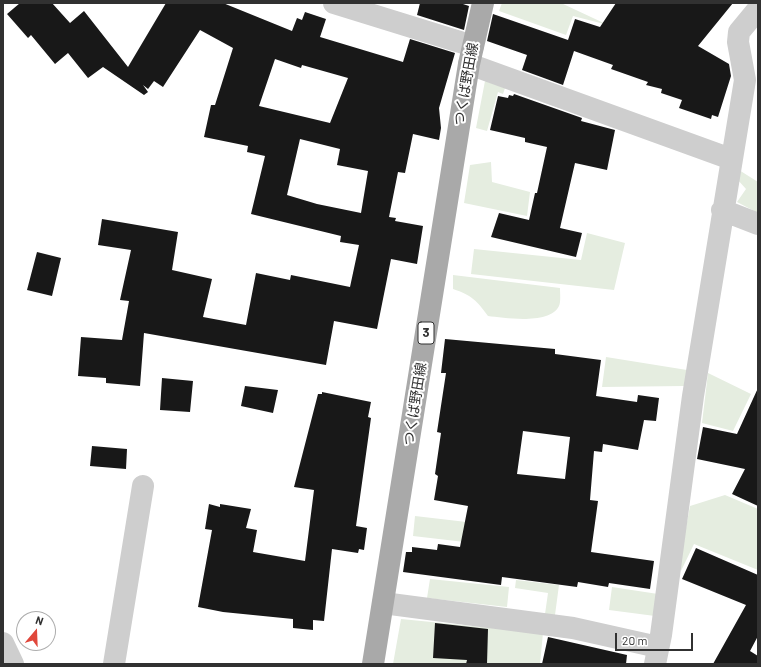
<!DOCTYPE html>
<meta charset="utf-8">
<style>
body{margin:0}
#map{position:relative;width:761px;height:667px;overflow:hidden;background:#fff;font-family:Barlow,sans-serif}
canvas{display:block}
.frame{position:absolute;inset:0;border:4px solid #313131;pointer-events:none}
.north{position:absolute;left:16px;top:611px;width:40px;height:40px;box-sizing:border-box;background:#fff;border:1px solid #adadad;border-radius:50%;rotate:19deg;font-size:11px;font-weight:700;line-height:16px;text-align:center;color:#313131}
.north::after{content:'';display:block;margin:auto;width:14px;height:18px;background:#e0473b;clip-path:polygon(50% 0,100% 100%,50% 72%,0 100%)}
.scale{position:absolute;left:615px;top:633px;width:78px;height:18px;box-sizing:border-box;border:2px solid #313131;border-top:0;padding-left:5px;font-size:12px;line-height:14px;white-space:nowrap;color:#313131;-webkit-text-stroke:3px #fff;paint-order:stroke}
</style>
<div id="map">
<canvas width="761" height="667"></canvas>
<div class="frame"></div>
<div class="north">N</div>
<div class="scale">20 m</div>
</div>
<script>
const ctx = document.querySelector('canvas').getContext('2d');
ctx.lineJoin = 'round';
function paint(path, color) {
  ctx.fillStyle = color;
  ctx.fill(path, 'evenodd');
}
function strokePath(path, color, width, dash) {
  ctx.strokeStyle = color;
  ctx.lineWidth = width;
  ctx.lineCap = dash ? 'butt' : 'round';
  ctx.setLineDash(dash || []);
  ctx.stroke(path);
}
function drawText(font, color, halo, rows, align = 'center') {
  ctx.font = font + ' Barlow,"Noto Sans JP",sans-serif';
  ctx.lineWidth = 4;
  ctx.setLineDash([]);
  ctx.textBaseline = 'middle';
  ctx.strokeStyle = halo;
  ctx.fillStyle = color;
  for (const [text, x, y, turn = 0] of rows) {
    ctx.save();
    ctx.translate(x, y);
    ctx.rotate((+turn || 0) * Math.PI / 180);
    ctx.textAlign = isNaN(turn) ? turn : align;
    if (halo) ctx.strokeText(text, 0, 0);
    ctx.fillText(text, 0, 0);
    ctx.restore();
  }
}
paint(new Path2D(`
 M502,3H561L608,25L573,16L566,35L499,11Z
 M485,81L505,88L503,94L498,92L487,131L476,128Z
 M491,162L492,182L530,192L527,216L464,203L470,165Z
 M739,170L758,182V213L737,202L746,189L737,179Z
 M587,233L625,243L614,290L471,274L474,249L581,260Z
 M453,275L560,288C560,293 561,302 559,306C550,325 505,318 488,316C477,301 472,295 453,289Z
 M606,357L687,370L684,386L602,387Z
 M708,373L751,394L733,431L702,423Z
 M725,495L758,509V570L694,544L681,571L679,565L690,506Z
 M415,516L518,528L516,548L413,536Z
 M430,579L509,587L507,607L427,598Z
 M516,580L559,585L555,615L545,614L548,593L515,588Z
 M612,587L658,594L655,616L609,610Z
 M401,619L543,633L540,664H393Z`), '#e5ede0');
paint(new Path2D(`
 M20,3H52L70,23L84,11L128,67L166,3H223L292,31L297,18L302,20L305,12L326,19L320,37L403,62L410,39L455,53L439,108L441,128L439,140L413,134L405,173L398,172L389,217L396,218L395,221L423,226L417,264L391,259L377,329L334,321L326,365L144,333L140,386L106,383V378L78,376L81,337L122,340L129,301L120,300L131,250L98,245L102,219L178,232L172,270L212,279L203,317L246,325L256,273L290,280L291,275L350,287L359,245L340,242L341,236L251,214L265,156L247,152L248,146L204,137L211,105H215L233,48L200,30L163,87L154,81L148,89L143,85L148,92L144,95L103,67L88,78L68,53L55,64L31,35L28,38L7,14ZM275,59L301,68L302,65L348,78L330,123L259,106ZM300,139L340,149L337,165L368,171L361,213L317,204L287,195Z
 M420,3H460L469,6L464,30L417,15Z
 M616,3H733L698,46L729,64L731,76L718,117L712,115L711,119L679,108L682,100L661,93L662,89L646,85L648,82L611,69L613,65L574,51L563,85L522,70L527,55L487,41L493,14L568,40L575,19L600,27Z
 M514,94L582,118L581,121L615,130L607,170L575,163L560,228L582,233L576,257L491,237L499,213L529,220L535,193H537L547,147L525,142V138L490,130L498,96L508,98L509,95L513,96Z
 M37,252L61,258L52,296L27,290Z
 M445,339L555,349V354L601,360L596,396L637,402L638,395L659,398L656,421L644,420L638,450L603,444L602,452L594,451L590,500L598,501L591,552L654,561L650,589L609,583L608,587L578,582L577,587L502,577L501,585L403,572L406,552H412V547L437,550L438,544L460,547L468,506L434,500L438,476L435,474L441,433L437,432L446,373H441ZM523,431L570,437L565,479L517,474Z
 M162,378L193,381L190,412L160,410Z
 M245,386L278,390L273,413L241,406Z
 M758,388V506L732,494L745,469L697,459L703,427L737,434Z
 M322,392L371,402L368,417L371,418L356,526L367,528L364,550L359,549L358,553L332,549L324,621L313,620V630L293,628V619L223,612L198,607L212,530L205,529L209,504L220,507V504L251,509L246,528L257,530L253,552L305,561L314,490L294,487L318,394H322Z
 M92,446L127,449L126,469L90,466Z
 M696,548L758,575V636L750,651L758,656V664H713L746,605L682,579Z
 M435,623L488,629L487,664H466L467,660L433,658Z
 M548,637L627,655L626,664H542Z`), '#181818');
strokePath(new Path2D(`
 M334,3L473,46
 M469,64L731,159
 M722,210L758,224
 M383,603L573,628L658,647
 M3,643L13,664
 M114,664L143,486
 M655,664L661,635L693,396L745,80L738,42L739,32L758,9`), '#cecece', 22);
strokePath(new Path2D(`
 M373,664L469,64L483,3`), '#a9a9a9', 22);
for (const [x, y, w] of [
 [426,333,16]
]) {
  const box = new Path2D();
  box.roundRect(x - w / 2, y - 11, w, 22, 3);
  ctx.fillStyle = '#fff';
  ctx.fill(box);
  strokePath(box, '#313131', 1);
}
drawText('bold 13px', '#313131', null, [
 ["3",426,333]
]);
drawText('14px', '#313131', '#fff', [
 ["つくば野田線",466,84,-80],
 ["つくば野田線",415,404,-81]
]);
</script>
